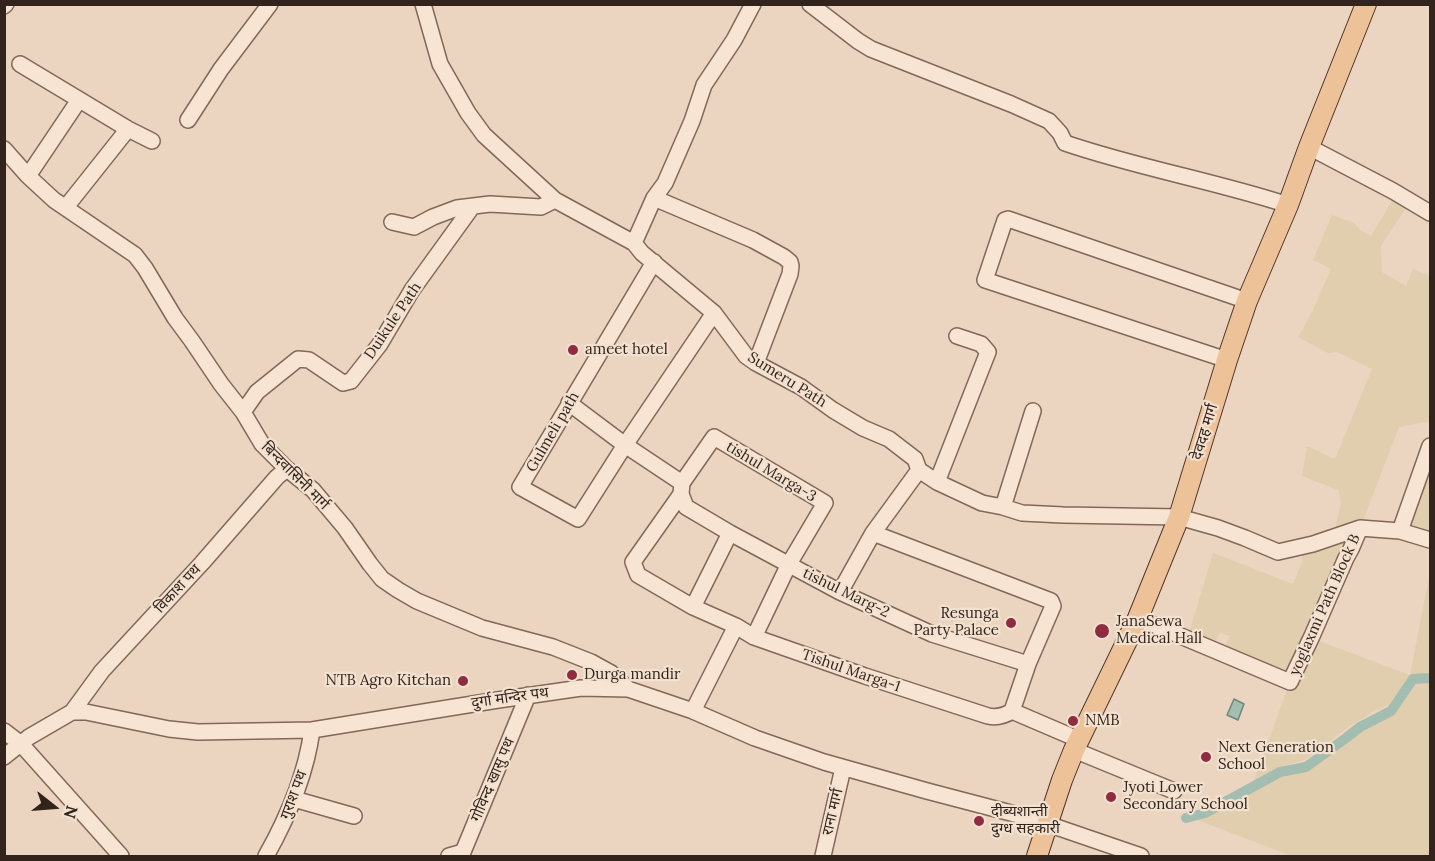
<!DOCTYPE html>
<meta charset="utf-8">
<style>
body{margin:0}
#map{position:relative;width:1435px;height:861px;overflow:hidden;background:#ebd5c0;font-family:Lora,serif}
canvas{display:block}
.frame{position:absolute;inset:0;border:6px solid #33231d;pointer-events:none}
.north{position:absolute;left:24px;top:777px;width:60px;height:60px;-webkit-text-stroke:4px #f3e1cf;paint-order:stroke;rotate:107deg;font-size:16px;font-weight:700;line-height:24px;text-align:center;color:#33231d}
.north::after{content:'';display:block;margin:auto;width:21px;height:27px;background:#33231d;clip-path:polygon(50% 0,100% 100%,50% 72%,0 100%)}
</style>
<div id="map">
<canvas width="1435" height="861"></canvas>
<div class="frame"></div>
<div class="north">N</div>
</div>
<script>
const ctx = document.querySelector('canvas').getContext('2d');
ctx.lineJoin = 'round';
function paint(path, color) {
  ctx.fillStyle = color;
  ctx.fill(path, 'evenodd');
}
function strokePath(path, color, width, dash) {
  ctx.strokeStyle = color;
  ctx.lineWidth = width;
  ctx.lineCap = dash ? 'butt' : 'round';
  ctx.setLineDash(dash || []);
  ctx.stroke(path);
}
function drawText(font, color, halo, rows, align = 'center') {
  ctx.font = font + ' Lora,"Noto Sans Devanagari",serif';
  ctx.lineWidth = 4.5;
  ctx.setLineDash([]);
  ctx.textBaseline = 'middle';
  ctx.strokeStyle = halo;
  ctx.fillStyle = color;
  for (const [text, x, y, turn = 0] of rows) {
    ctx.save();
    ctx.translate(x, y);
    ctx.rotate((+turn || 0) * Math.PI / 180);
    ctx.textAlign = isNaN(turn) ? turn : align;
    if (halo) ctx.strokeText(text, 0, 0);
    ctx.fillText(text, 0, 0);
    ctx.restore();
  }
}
paint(new Path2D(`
 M1395,196L1408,205L1381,246L1382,272L1406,286L1413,269L1430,276V421L1399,427L1363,521L1335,530L1341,502L1338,490L1302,476L1307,446L1335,459L1372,369L1337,352L1328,353L1298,337L1312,312L1331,269L1313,260L1332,215L1354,223L1360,230L1371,236Z
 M1430,452V532L1404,526Z
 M1355,532L1288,678L1223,652L1230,636L1220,633L1213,646L1189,633L1213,553L1293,584L1302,562V552Z
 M1430,572V675L1410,676L1387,706L1371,713L1347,728L1307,759L1279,767L1254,780L1290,682L1311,638L1410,675Z
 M1414,683H1430V856H1292L1195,819L1205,816L1280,775L1302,770L1320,760L1369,726L1392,712Z`), '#e0ceae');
const water = new Path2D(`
 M1234,699L1244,704L1238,720L1227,715Z`);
paint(water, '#a3bdb0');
strokePath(water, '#6a8a7c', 1.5);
strokePath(new Path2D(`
 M1186,818L1205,813L1280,772L1306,767L1346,738L1360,727L1391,711L1413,679L1430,678`), '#a3bdb0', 10);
const minor = new Path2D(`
 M423,4L440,64L468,113L484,135L555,200L634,243L642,253L714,313L746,356L756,363L801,387L833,410L863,428L889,439L915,459L919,470L937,482L982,503L1003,507L1022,513L1063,515L1179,517L1218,528L1245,538L1278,552L1313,544L1360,528L1400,531L1430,540
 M810,4L858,41L871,49L1011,104L1049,121L1060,133L1065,143C1138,168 1215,181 1288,205
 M4,6L6,4
 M20,64L128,129L152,141
 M188,120L221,69L270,4
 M1309,147L1393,191L1430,213
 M4,149L28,176L54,200L135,255L145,268L175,318L192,341L221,384L243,412L262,444L287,469L313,490L345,528L370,564L382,579L398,590L417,601L482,628L553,647L591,662L611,673L628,689
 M28,176L79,100
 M654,198L753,240L784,257L790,262L791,266L790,274L756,363
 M66,207L128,129
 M392,222L414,227L433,217L457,208L490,204L541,207L555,200
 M634,243L654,198L665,183L692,121L704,85L734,40L753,4
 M654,262L520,487L578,519L625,445L714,313
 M1227,360L985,280L1005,220L1008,219L1247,301
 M569,403L625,445L682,483
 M243,412L257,392L298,359L309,360L343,383L351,381L380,344L412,290L472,207
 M937,482L988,352L981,344L957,336
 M681,494L686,507L730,533L840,592L932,634L1028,664
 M1003,507L1033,411
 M1400,531L1430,446
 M873,533L1051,601L1053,606L1028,664L1012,711L1075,738L1078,742
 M840,592L873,533L919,470
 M693,607L730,533
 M1138,618L1290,682L1312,636L1346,558L1351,549L1360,528
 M754,637L789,564L825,503L714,437L682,483L681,494L633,562L638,575L693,607L736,626L754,637L865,676L988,716C997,718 1004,716 1012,711
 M693,711L736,626
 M72,712L102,671L202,563L277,477L287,469
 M4,731L21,744L121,856
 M1074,750L1174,791
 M4,757L29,737L72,712H86L169,729L198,732L312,730L498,700L581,688L628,689L693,711L755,738L824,762L927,791L1030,818L1141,856
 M294,799L354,816
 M266,856C288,817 306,775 312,730
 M449,856L463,852L528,695
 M823,856L843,768`);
const major = new Path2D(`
 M1037,856L1062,780L1074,750L1138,618L1179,517L1227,360L1247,301L1288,205L1309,147L1366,4`);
strokePath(minor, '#836759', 18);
strokePath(major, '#51372d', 22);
strokePath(minor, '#f7e4d2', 15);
strokePath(major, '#edc298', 20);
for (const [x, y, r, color] of [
 [573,350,6,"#8f2c41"],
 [1011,623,6,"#8f2c41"],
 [1102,631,8,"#8f2c41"],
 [572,675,6,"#8f2c41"],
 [463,681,6,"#8f2c41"],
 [1073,721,6,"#8f2c41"],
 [1206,757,6,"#8f2c41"],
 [1111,797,6,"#8f2c41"],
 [979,821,6,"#8f2c41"]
]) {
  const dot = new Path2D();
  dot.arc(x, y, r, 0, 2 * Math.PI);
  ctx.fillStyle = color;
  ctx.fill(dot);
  strokePath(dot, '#f3e1cf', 2);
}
drawText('15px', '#33231d', '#f3e1cf', [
 ["Duikule Path",393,321,-56],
 ["Sumeru Path",787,380,32],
 ["Gulmeli path",553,432,-60],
 ["देवदह मार्ग",1205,432,-73],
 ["tishul Marga-3",771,472,31],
 ["बिन्दवासिनी मार्ग",295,476,45],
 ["विकाश पथ",178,589,-47],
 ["tishul Marg-2",846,593,26],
 ["yoglaxmi Path Block B",1325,605,-66],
 ["Tishul Marga-1",851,671,19],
 ["दुर्गा मन्दिर पथ",510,698,-8],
 ["गोविन्द खासु पथ",493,780,-67],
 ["गुराश पथ",294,795,-70],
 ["राना मार्ग",833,812,-77]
]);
drawText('15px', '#33231d', '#f3e1cf', [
 ["ameet hotel",585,350],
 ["Resunga",999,614,"right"],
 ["Party Palace",999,631,"right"],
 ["JanaSewa",1116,622],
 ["Medical Hall",1116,639],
 ["Durga mandir",584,675],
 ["NTB Agro Kitchan",451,681,"right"],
 ["NMB",1085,721],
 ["Next Generation",1218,748],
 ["School",1218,765],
 ["Jyoti Lower",1123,788],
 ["Secondary School",1123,805],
 ["दीब्यशान्ती",991,812],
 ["दुग्ध सहकारी",991,829]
], 'left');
</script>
